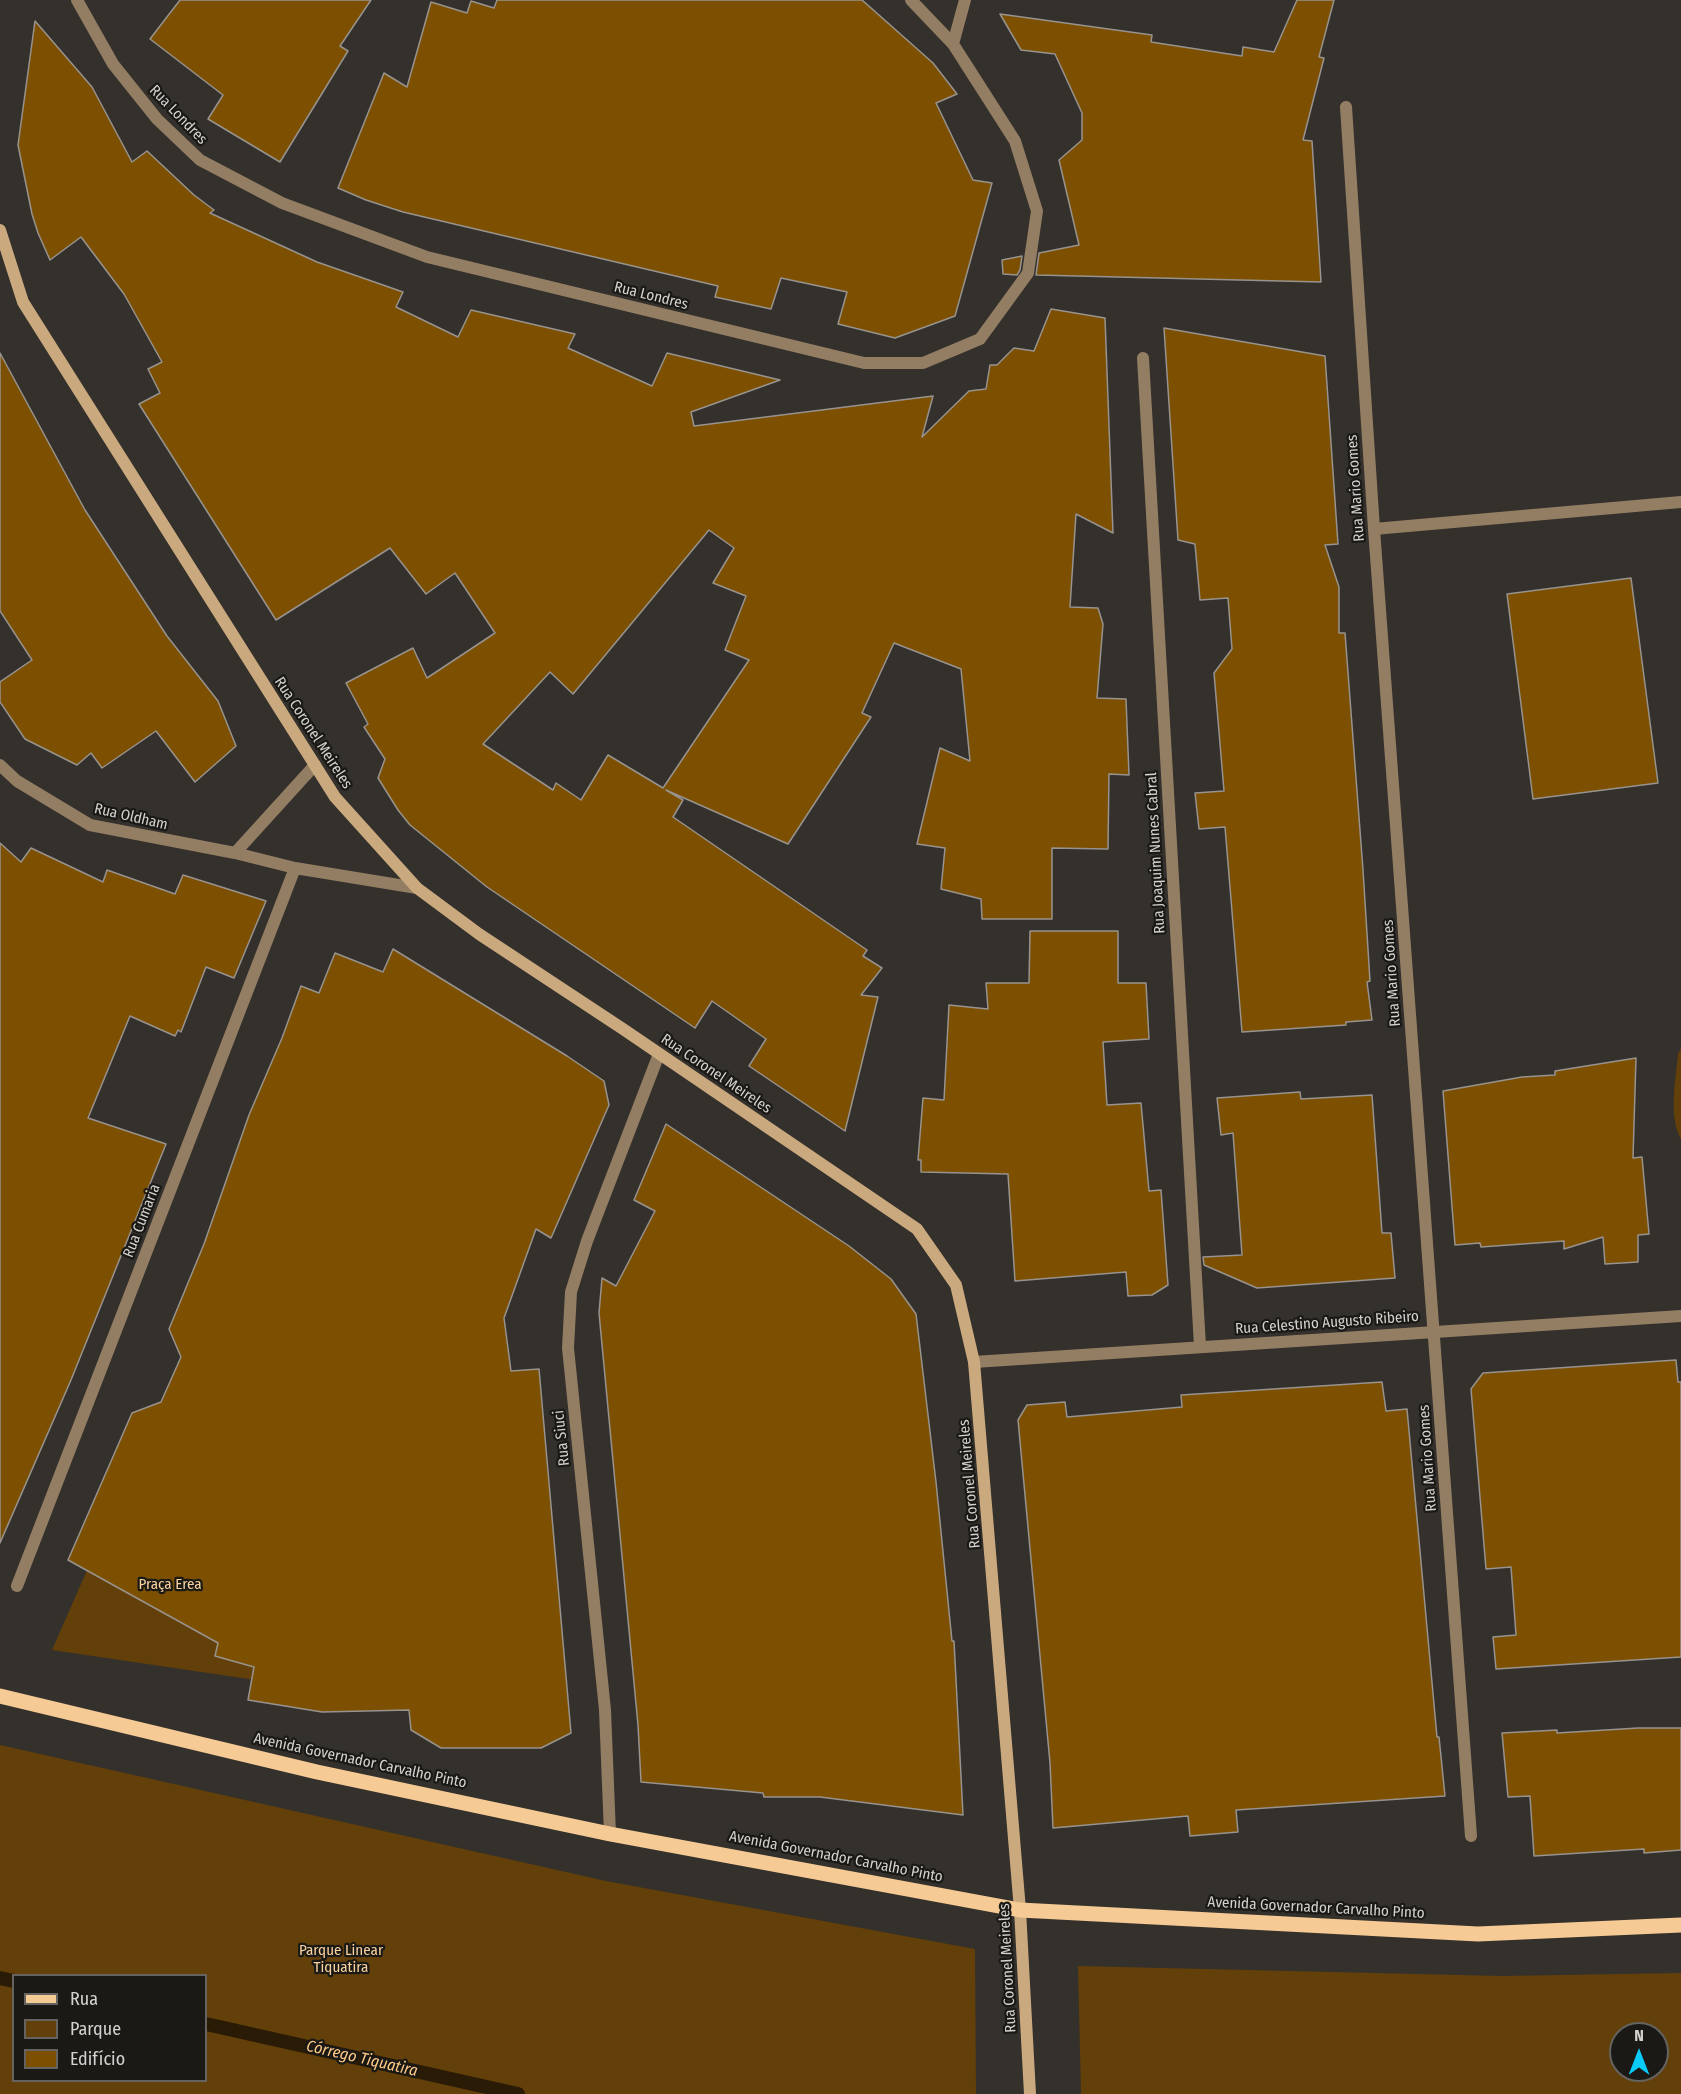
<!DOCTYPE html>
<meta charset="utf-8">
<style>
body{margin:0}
#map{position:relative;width:1681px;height:2094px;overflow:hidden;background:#34302c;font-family:"Fira Sans Condensed",sans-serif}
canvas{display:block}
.legend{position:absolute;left:12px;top:1974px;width:195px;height:108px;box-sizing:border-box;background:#1a1916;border:2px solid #646360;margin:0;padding:8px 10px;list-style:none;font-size:18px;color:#d4d2cf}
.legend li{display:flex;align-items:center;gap:12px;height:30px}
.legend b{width:30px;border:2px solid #646360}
.north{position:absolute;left:1609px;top:2022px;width:60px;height:60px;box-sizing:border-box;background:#1a1916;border:2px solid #646360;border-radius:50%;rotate:0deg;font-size:16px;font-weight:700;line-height:24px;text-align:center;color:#d4d2cf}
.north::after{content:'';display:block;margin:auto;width:21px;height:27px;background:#0acafa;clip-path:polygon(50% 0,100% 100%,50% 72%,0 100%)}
</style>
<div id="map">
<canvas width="1681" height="2094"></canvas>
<ul class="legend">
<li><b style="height:8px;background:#f5ca94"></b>Rua</li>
<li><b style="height:16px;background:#634009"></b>Parque</li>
<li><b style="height:16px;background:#7c5000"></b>Edifício</li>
</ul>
<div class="north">N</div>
</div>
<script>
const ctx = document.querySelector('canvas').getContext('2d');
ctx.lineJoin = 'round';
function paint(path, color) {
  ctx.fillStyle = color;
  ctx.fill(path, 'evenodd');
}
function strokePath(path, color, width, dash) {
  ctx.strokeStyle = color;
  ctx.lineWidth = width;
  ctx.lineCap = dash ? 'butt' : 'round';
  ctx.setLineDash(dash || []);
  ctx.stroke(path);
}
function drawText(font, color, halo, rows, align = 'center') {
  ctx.font = font + ' "Fira Sans Condensed",sans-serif';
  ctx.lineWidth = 4.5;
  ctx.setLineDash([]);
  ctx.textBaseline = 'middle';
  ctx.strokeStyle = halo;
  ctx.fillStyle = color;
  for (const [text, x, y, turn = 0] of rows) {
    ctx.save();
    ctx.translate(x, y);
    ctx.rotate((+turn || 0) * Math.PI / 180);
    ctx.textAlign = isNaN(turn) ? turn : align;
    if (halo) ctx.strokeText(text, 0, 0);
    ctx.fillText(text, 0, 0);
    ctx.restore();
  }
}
paint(new Path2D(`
 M1681,1048V1139C1668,1116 1676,1079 1678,1054Z
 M128,1477L283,1684L52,1650Z
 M0,1745L606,1881L975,1949L976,2094H0ZM14,1976H206V2080H14Z
 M1078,1966L1501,1976L1681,1973V2094H1081ZM1621,2034H1657V2070H1621Z`), '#634009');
strokePath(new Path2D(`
 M0,1978L14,1981
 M206,2024L518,2094`), '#291b06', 14);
const building = new Path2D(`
 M180,0H371L340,46L348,51L280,162L208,119L223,95L150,39Z
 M497,0H862L933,63L957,94L936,103L973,180L992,183L955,316L895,338L838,324L847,292L781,278L771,309L715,297L718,286L403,212L366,200L338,188L384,73L407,87L431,2L467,13L471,1L494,8Z
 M1297,0H1334L1319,57L1324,58L1303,140L1312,141L1321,282L1036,275L1039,253L1079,245L1059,160L1082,140V113L1055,54L1021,50L1000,14L1152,35L1151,42L1242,56L1243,47L1274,52Z
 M35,21L92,87L132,162L147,151L194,195L214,210L210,213L317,262L403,292L396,307L458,337L471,310L575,334L568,348L652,386L667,353L780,380L691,412L694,426L933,396L922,437L969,391L986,389L990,365H997L1014,348L1034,351L1051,309L1105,318L1113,533L1076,514L1070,607L1098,608L1103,624L1097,698L1126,699L1129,775L1109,774L1108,849L1052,848V919H982L981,899L941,889L945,848L917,844L940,748L970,761L961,669L894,643L862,713L871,717L788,844L666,790L683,800L673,817L867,950L863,956L882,968L861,995L878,997L845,1131L749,1066L766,1039L712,1001L695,1028L487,887L410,825L398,810L378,778L385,759L364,727L368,724L346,683L413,648L427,678L495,633L455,573L426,594L390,548L276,620L139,404L160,393L148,369L162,362L124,294L81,237L50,260L38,233L32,214L18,145ZM709,530L734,548L713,583L746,596L725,650L749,660L663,788L608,755L581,800L556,783L553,790L483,744L550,672L573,694Z
 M1022,256L1020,270L1017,275L1003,274L1002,260Z
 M1164,328L1325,356L1338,544L1325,545L1339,587V633H1345L1363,870L1370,981L1367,982L1372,1020L1346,1022V1025L1242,1032L1225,827L1199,829L1195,793L1224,791L1214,673L1232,649L1228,598L1200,600L1195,544L1178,540Z
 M0,353L85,510L167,636L218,701L236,746L195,782L156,731L102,768L91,753L77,765L25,739L0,702V682L32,660L0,611Z
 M1631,578L1658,783L1533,799L1507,594Z
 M0,843L21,862L31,848L103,882L107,870L175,894L183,875L266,901L234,978L206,967L181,1032L178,1030L175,1036L130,1016L88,1118L166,1144L71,1380L0,1543Z
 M1030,931H1118V983H1146L1149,1039L1103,1042L1107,1105L1141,1103L1149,1191L1161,1190L1168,1285L1152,1295L1128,1296L1126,1272L1015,1281L1008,1174L921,1172V1160H918L923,1098L944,1100L949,1005L988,1009L986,983H1029Z
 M393,949L567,1056L604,1081L609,1105L551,1238L536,1229L504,1318L511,1371L539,1369L571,1733L541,1748H441L411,1730L409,1710L322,1712L248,1700L254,1667L215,1656L218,1643L68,1560L132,1413L161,1402L181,1357L169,1329L204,1244L249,1115L282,1038L301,986L319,993L335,953L383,972Z
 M1636,1058L1633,1158L1642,1157L1649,1234L1638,1235V1262L1605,1264L1603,1237L1564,1249V1241L1481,1247L1480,1243L1455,1245L1443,1091L1522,1077L1555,1075V1071Z
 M1300,1092L1301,1099L1372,1095L1382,1233H1391L1395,1278L1257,1288L1204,1265L1203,1257L1242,1255L1233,1133L1221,1135L1217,1098Z
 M666,1124L849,1246L891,1279L916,1314L936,1482L952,1641H954L963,1815L820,1797H764L763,1793L641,1782L638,1725L599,1313L602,1278L616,1286L655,1211L634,1200Z
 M1676,1360L1678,1382H1681V1657L1496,1669L1493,1637L1516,1635L1511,1567L1486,1569L1471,1389L1483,1373Z
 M1382,1382L1386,1411L1407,1409L1437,1737H1439L1445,1796L1236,1810L1238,1832L1190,1836L1188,1816L1053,1828L1050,1763L1018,1420L1027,1405L1065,1402L1067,1417L1182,1407L1181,1395Z
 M1638,1728H1681V1850L1644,1853V1849L1534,1856L1530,1796L1508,1797L1502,1733L1557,1730V1733Z`);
paint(building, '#7c5000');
strokePath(building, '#98938e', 1.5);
strokePath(new Path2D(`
 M77,0L113,64L157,119L200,160L282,203L427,257L864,363H923L980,339L1028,273L1037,211L1015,141L953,44L911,0
 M953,44L965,0
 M1346,107L1374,529L1471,1836
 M1143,358L1200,1346
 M1374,529L1681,502
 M0,765L17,781L90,825L235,853
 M315,765L235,853L295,868L417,888
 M974,1362L1681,1316
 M17,1586L295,868
 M610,1834L605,1710L568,1348L571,1292L587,1241L659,1054`), '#937e64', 12);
strokePath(new Path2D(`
 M0,230L23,302L335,797L417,888L479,934L623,1029L917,1229L956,1285L974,1362L1020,1910L1030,2094`), '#caa97f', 12);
strokePath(new Path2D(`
 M0,1696L317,1772L610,1834L1020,1910L1478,1934L1681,1925`), '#f5ca94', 15);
drawText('15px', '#d4d2cf', '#1a1916', [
 ["Rua Londres",178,115,46],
 ["Rua Londres",651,296,14],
 ["Rua Mario Gomes",1356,488,-94],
 ["Rua Coronel Meireles",313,733,57],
 ["Rua Oldham",131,817,13],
 ["Rua Joaquim Nunes Cabral",1156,853,-93],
 ["Rua Mario Gomes",1392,973,-94],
 ["Rua Coronel Meireles",716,1074,34],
 ["Rua Cumaria",142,1221,-69],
 ["Rua Celestino Augusto Ribeiro",1327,1323,-4],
 ["Rua Siuci",562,1438,-96],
 ["Rua Mario Gomes",1428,1458,-94],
 ["Rua Coronel Meireles",970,1484,-95],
 ["Avenida Governador Carvalho Pinto",360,1761,12],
 ["Avenida Governador Carvalho Pinto",836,1857,11],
 ["Avenida Governador Carvalho Pinto",1316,1908,3],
 ["Rua Coronel Meireles",1008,1968,-93]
]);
drawText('15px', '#f9d19f', '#1a1916', [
 ["Praça Erea",170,1585],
 ["Parque Linear",341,1951],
 ["Tiquatira",341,1968]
]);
drawText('italic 16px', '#fec985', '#1a1916', [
 ["Córrego Tiquatira",362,2059,13]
]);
</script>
